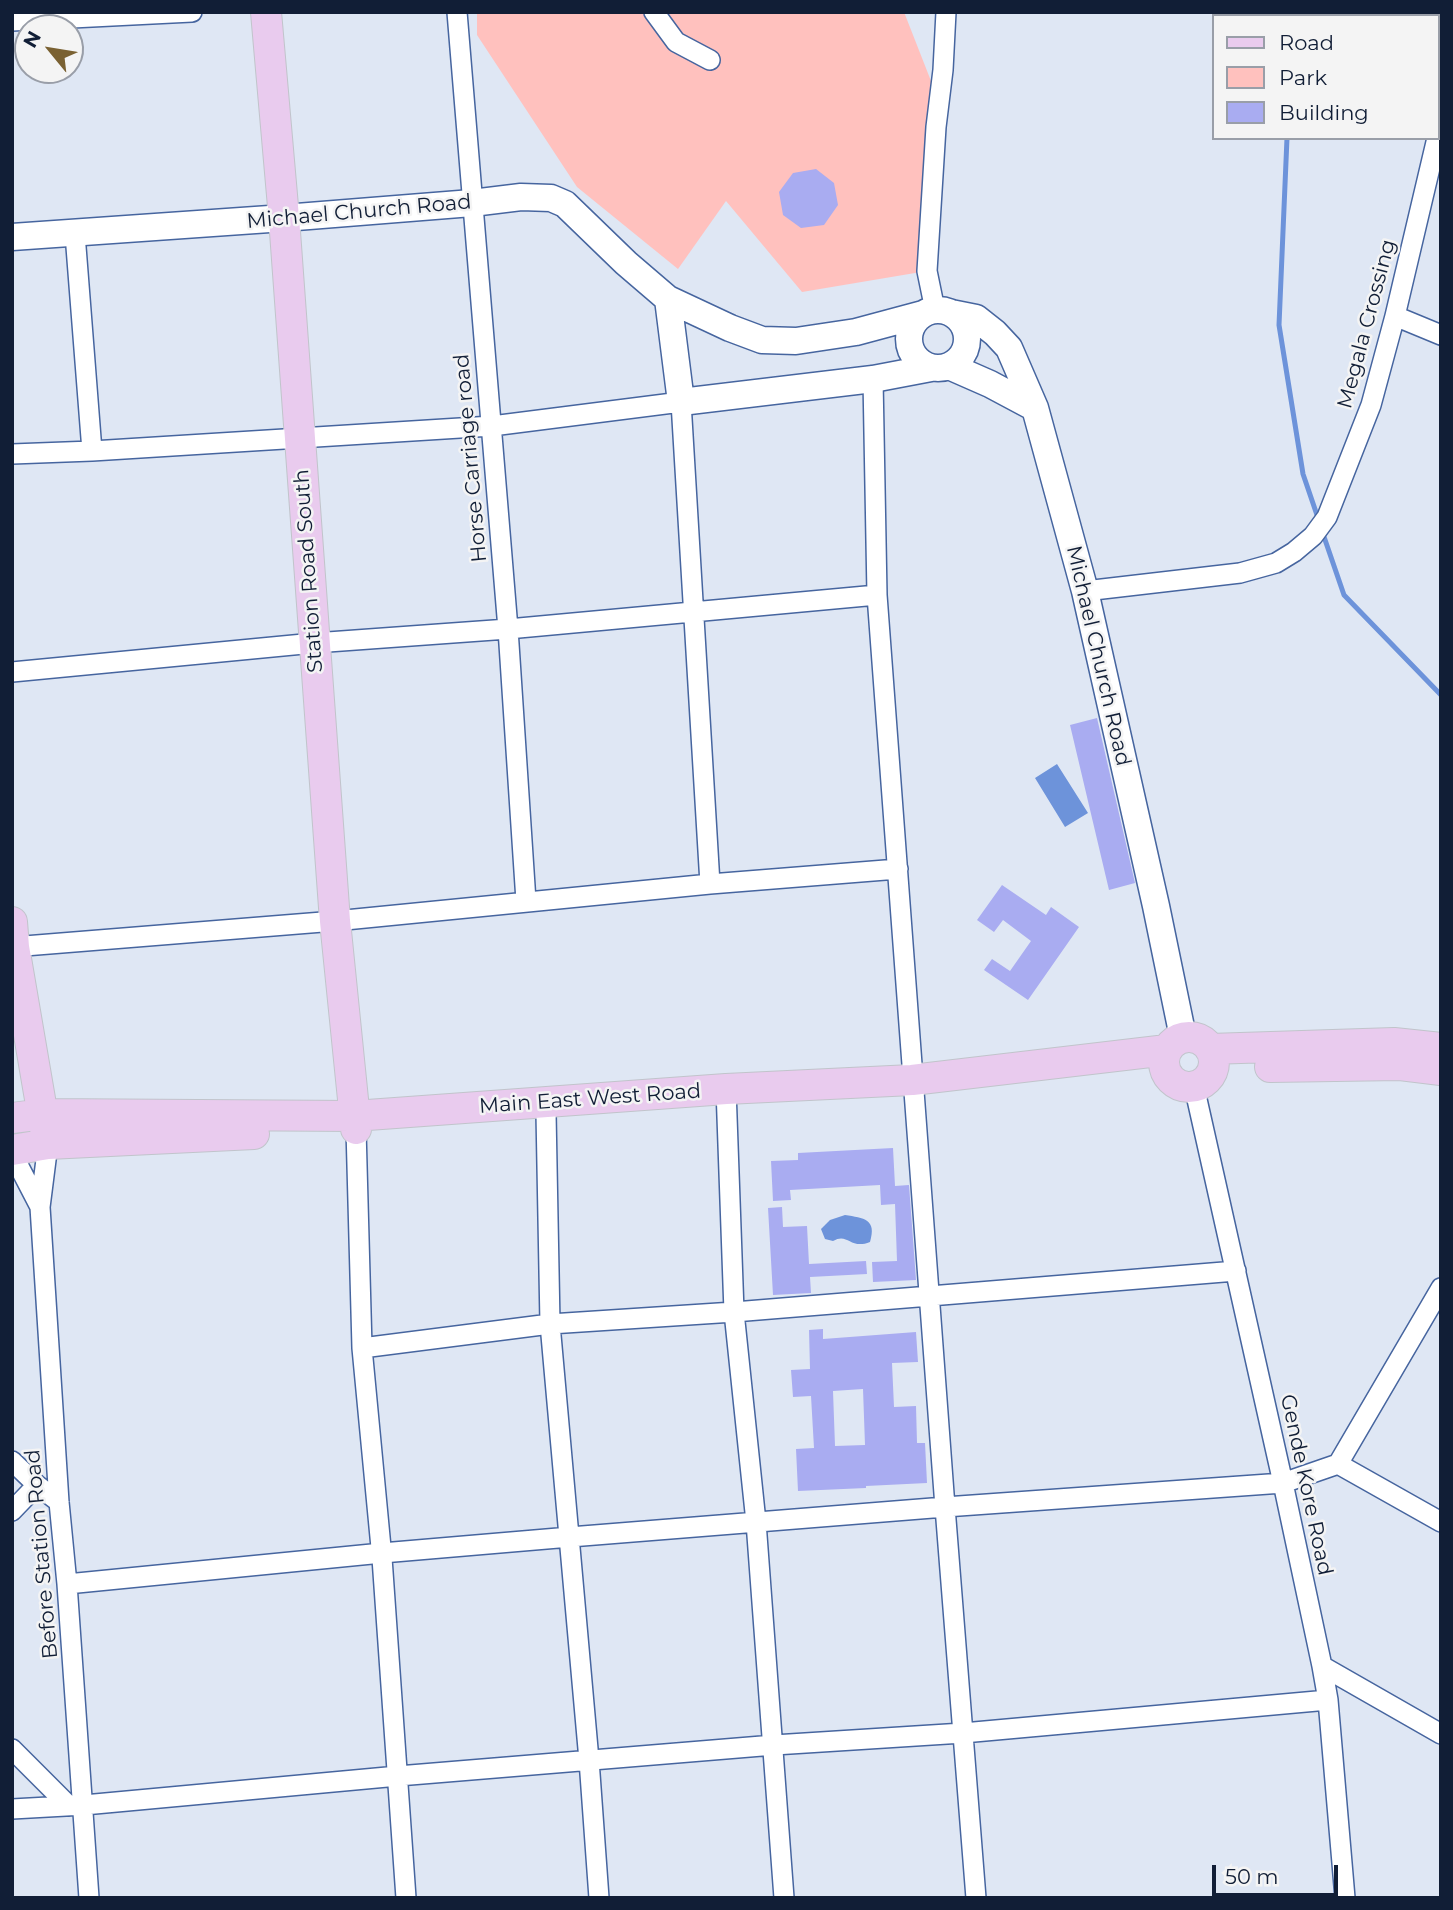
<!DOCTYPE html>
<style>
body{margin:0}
#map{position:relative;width:1453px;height:1910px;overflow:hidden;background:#dfe7f4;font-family:Montserrat,sans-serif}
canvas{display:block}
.frame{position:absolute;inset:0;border:14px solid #111e36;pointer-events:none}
.legend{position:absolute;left:1212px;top:14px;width:228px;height:126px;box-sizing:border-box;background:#f4f4f4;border:2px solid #999ea8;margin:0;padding:9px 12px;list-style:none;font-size:21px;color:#111e36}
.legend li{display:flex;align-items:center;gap:14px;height:35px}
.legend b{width:35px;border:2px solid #999ea8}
.north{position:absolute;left:14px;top:14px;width:70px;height:70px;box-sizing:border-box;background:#f4f4f4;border:2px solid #999ea8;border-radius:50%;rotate:300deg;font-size:19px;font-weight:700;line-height:28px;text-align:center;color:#111e36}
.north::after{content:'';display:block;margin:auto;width:24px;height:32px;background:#7a6132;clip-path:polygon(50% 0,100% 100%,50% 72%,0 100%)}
.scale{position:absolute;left:1212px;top:1865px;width:126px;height:32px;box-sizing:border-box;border:4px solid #111e36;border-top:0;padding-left:9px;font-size:21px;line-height:24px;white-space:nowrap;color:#111e36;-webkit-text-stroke:5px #f4f4f4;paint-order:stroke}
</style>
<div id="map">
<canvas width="1453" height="1910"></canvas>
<div class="frame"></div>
<ul class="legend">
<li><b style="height:9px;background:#e9cbee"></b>Road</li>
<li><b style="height:19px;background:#ffc1be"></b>Park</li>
<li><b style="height:19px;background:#a9acf1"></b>Building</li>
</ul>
<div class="north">N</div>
<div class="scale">50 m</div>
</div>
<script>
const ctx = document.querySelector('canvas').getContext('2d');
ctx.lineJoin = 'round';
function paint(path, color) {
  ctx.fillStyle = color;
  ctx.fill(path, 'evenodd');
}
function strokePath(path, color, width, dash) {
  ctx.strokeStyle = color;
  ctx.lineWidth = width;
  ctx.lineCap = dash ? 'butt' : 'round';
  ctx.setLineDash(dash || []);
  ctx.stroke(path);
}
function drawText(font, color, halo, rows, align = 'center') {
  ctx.font = font + ' Montserrat,sans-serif';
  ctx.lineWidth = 5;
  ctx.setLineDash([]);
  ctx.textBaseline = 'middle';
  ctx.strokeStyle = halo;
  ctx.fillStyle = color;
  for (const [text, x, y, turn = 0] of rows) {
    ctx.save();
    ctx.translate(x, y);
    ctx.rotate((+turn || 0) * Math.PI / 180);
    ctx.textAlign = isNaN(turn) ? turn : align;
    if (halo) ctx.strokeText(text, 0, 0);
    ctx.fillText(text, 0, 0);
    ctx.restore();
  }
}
paint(new Path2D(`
 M477,12H904L940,104L927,271L802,292L726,201L678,269L577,187L477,35Z`), '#ffc1be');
paint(new Path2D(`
 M1057,764L1088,813L1065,827L1035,778Z
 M845,1215C864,1218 877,1219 870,1242C850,1250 848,1232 833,1241L825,1239L821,1229L830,1220Z`), '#6d93da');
strokePath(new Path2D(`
 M1287,138L1279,325L1303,474L1318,518
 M1322,531L1344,595L1441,695`), '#6d93da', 5);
strokePath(new Path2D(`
 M1282,12L1285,16
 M1437,105L1441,107`), '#6d93da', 30);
paint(new Path2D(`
 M816,169L834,183L838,205L824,225L801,228L783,215L779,192L793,173Z
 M1097,718L1135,883L1109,890L1070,725Z
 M1002,885L1046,915L1051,907L1079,927L1028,1000L984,970L992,959L1010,971L1031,941L1003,920L994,932L977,920Z
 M893,1148L895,1186L909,1185L916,1280L873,1282L872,1262L897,1261L895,1204L881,1205L880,1185L790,1190L791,1200L773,1201L771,1161L798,1160V1153Z
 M782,1207L783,1227L807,1226L809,1264L866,1261L867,1274L810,1277L811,1293L773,1295L768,1208Z
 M823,1329V1339L916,1332L918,1362L892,1363L894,1407L916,1406L917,1443H925L927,1483L866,1486V1488L798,1491L796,1449L814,1448L811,1396L793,1397L791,1370L810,1369L809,1330ZM863,1389L865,1445L835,1446L833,1391Z`), '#a9acf1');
const minor = new Path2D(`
 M457,12L508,629L526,901
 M654,12L676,42L710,60
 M12,21L192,12
 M75,234L92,451
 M935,310L927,271L936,127L943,70L946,12
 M1395,316L1441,335
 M873,379L877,595
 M12,454L92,451L492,426L681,402L710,884L898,869
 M1085,591L1240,573L1276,563L1294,552L1313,536L1327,517L1371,405L1395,316L1437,138
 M12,672L314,643L508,629L877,595L945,1507L976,1898
 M12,947L335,921L710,884
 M1194,1086L1283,1483L1322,1666L1328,1700L1345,1898
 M726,1089L734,1312L756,1522L784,1898
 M546,1113L550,1324L589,1760L599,1898
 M356,1129L362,1348L382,1558L406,1898
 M48,1144L40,1207L59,1502L67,1584L89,1898
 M12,1153L40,1207
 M362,1348L550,1324L734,1312L1236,1271
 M12,1461L37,1485L59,1502
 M1338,1464L1441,1288
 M12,1511L37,1485
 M67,1584L382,1553L570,1537L945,1507L1283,1483L1338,1464L1441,1522
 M1322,1666L1441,1734
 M12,1749L69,1806
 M12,1809L84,1805L398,1776L774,1745L963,1733L1328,1700`);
const secondary = new Path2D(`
 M12,237L284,218L472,203L521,197L551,198L565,204L626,263L668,299L730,328L762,340L796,341L856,332L923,314
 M668,299L681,402L873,379L931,368
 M909 339a29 29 0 1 1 58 0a29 29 0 1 1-58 0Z
 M951,313L976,318L995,333L1009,348L1035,408L1085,591L1156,906L1183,1037
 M949,366L990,384L1035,408`);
const primary = new Path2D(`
 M266,12L284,218L335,921L356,1129
 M12,922L14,947L46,1134
 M1164 1062a25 25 0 1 1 50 0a25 25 0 1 1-50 0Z
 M1210,1049L1394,1043L1441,1048
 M1270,1067L1400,1065L1441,1070
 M12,1118L43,1114L354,1116L726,1089L912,1080L1167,1050
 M12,1150L48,1144L254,1134`);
strokePath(minor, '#46659f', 22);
strokePath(secondary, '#46659f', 29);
strokePath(primary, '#c1c4cb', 32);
strokePath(minor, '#fff', 19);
strokePath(secondary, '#fff', 26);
strokePath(primary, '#e9cbee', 30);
drawText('21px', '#111e36', '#f4f4f4', [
 ["Michael Church Road",359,212,-5],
 ["Megala Crossing",1367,324,-75],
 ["Horse Carriage road",471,458,-95],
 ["Station Road South",309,571,-94],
 ["Michael Church Road",1098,656,77],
 ["Main East West Road",590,1099,-4],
 ["Gende Kore Road",1306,1485,78],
 ["Before Station Road",42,1554,-95]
]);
</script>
